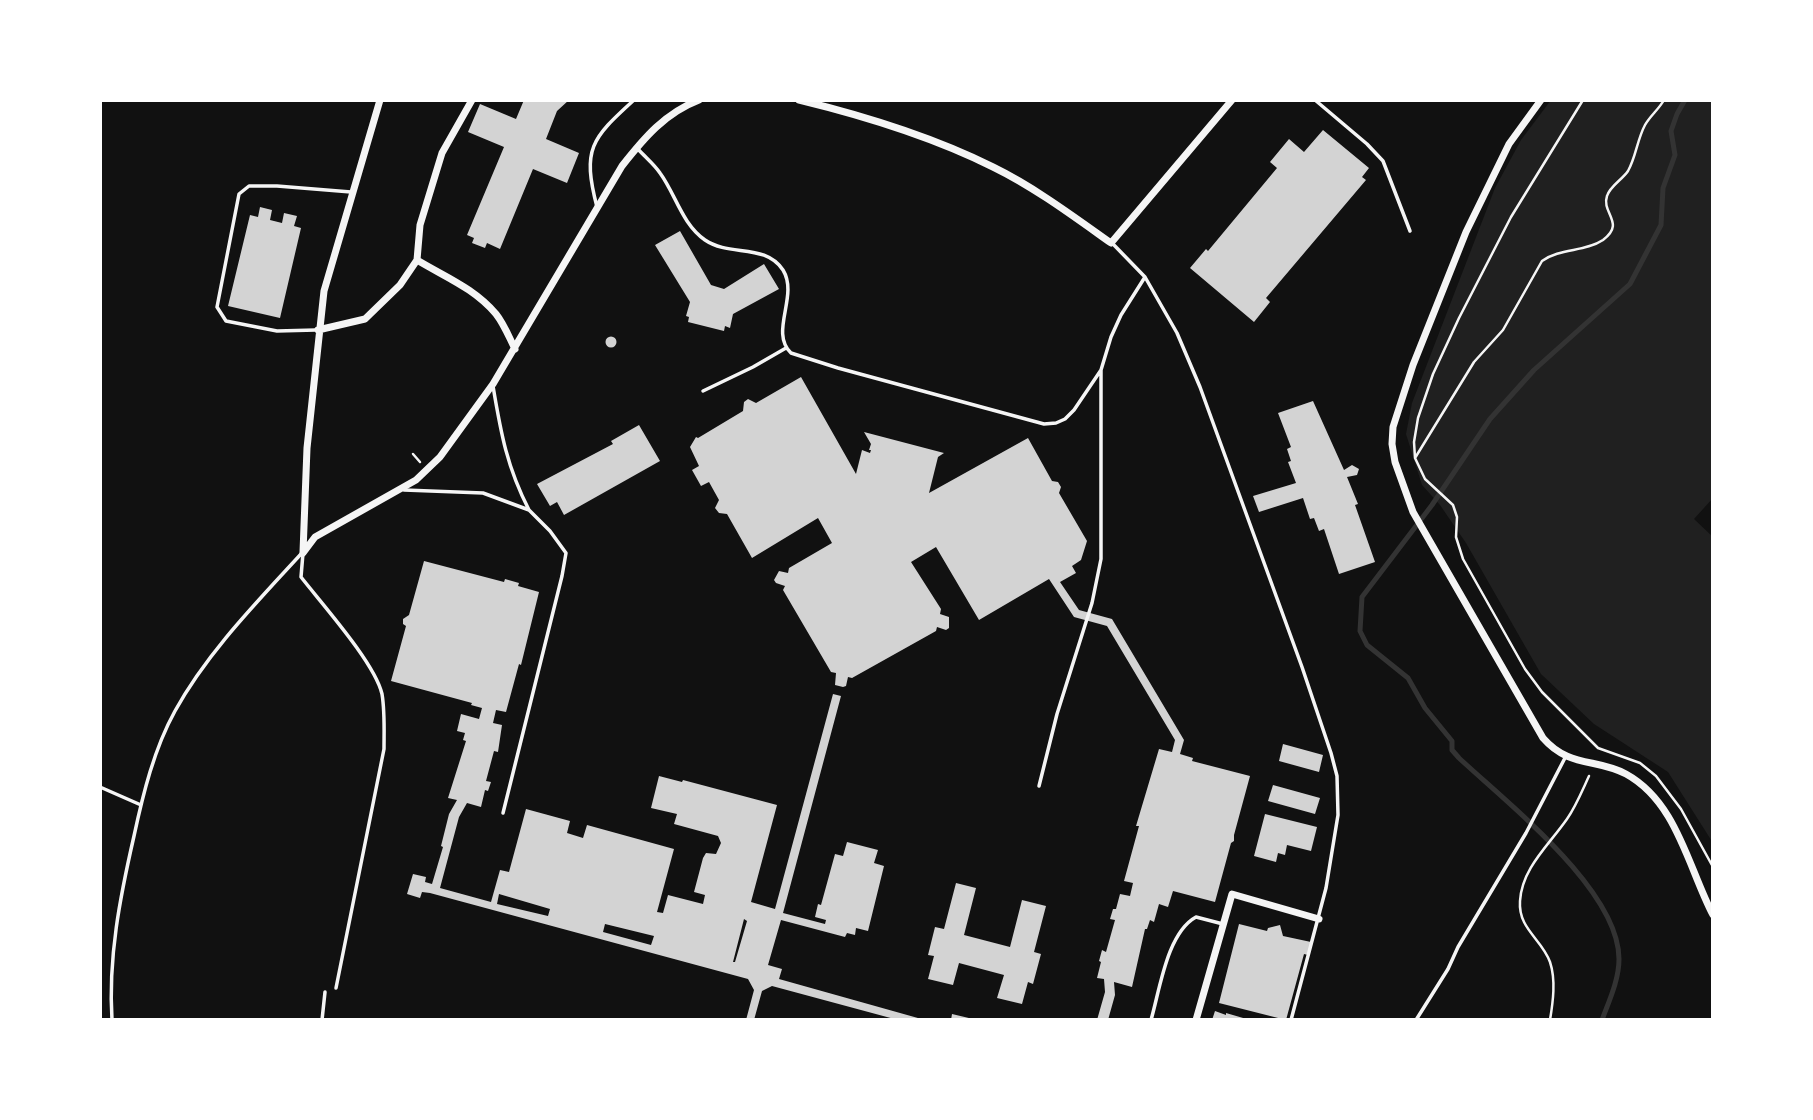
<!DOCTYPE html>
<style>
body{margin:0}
#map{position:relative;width:1813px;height:1120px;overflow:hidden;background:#111;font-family:Raleway,sans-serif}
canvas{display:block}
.frame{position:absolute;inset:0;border:102px solid #fff;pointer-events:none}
</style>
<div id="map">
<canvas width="1813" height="1120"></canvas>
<div class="frame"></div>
</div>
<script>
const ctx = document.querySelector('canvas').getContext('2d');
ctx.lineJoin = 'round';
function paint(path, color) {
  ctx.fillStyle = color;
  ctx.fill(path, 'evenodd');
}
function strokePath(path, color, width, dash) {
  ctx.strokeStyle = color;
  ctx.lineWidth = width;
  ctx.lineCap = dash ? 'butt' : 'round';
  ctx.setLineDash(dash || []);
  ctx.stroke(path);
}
paint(new Path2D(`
 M1551,100H1713V498L1694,519L1713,537V843L1668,772L1594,724L1541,674L1466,543L1440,505L1422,485L1406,434L1412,403L1495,188L1521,140Z`), '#202020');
strokePath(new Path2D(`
 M1602,1020C1609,1001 1619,980 1619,959C1619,890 1507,803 1459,758L1452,750V741L1425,708L1408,678L1367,645L1360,631L1362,597L1432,505L1490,419L1534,370L1630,284L1661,225L1663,188L1675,155L1671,131L1677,114L1685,100`), '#333', 5);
paint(new Path2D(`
 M524,100H569L557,111L546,139L579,153L567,183L533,169L500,249L487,243L485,248L472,243L474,238L467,235L504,147L468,132L480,104L516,119Z
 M1323,130L1369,168L1362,177L1366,180L1266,298L1270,302L1254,322L1190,268L1206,249L1208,251L1277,168L1270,162L1289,139L1304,152Z
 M260,207L272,210L270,220L282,223L284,213L297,216L294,226L301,228L280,318L228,306L250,215L258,217Z
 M680,231L711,285L724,289L764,264L779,289L733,314L730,328L725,326L724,331L688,322L689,317L686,316L690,302L655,245Z
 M605.5 342a5.5 5.5 0 1 1 11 0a5.5 5.5 0 1 1-11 0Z
 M801,377L856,474L862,450L870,453L871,450H869L871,444L864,432L944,453L938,457L929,493L1028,438L1052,481L1058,482L1061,487L1059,493L1087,541L1081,560L1072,566L1076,573L1060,582L1079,610L1112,619L1184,740L1180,754L1193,758L1192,761L1250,776L1234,835V841L1231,843L1215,902L1173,891L1168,907L1159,904L1154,922L1150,920L1147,929H1145L1132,987L1114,982L1115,995L1108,1020H1097L1105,992L1104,979L1097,978L1101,962L1099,961L1102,950L1106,952L1115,920L1110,919L1113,909H1116L1120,894L1130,896L1133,883L1124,881L1139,826H1136L1159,749L1172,752L1175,740L1107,626L1074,617L1049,579L979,620L936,547L911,562L941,609L940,614L949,617V628L946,630L937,627L936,631L852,678L848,677L846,686L843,687L835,685L836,673L831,672L783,590L785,586L776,583L774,580L779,571L788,573L789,568L832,543L818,518L752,558L727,514L719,513L715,508L719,500L709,482L701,486L692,470L699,466L690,447L696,437L698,438L743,411L744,402L748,399L756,403Z
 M1313,401L1344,470L1352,465L1359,469L1357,475L1347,477L1358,504L1355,505L1375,562L1339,574L1324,529L1319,531L1314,518L1310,519L1303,498L1259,512L1253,496L1296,483L1288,462L1291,461L1287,449L1291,447L1278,413Z
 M639,425L660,461L564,515L557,502L550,506L537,484L613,444L611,441Z
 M424,561L504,582L505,579L519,583L518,586L539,592L521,665L519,664L506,712L496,710L493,723L502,725L498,752L494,751L486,781L491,782L488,791L485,790L481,807L467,803L459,817L440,888L491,902L500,870L509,872L526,809L570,821L567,833L583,838L587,825L674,849L657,912L663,913L668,895L703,904L705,895L694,892L703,858L706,853L716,854L721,843L718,836L674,824L677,814L651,808L659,776L682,782L683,780L777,805L751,902L775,909L833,694L841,696L783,913L825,924L826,920L815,917L818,904L821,905L835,854L843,856L847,842L878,850L874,863L884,866L868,931L856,928L855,935L847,933L845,937L781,920L768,965L782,969L779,979L925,1020H898L772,986L762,991L754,1020H746L754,990L748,979L430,893L422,892L420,898L407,894L413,874L426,877L425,882L432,884L443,847L441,846L449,814L457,800L448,798L466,741L463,740L465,733L457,731L461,714L479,719L482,708L471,705L472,703L391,681L406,626L403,624V619L409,615ZM499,894L550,909L548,916L497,904ZM744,919L747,921L735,962H733ZM605,924L654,936L651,945L603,932Z
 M1283,744L1323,755L1319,772L1279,761Z
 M1273,785L1320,798L1315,814L1268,801Z
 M1265,814L1317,827L1311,851L1287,845L1285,855L1278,853L1276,862L1254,856Z
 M956,883L976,888L964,935L1010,947L1022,900L1046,906L1034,952L1041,954L1033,984L1028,982L1022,1004L997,998L1004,975L959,963L953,985L928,979L934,956L928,955L935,927L944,929Z
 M1239,924L1267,931L1268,928L1280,925L1283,936L1311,942L1308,955L1304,954L1286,1020L1219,1003Z
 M1215,1011L1226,1015V1013L1250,1020H1212Z
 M952,1014L973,1019L972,1020H951Z`), '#d3d3d3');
strokePath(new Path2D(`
 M1583,100L1511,217L1459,318L1433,374L1418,418L1414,442L1415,458L1425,479L1453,505L1457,517L1456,537L1463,559L1525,669L1542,692L1598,748L1640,763L1656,776L1681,809L1713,867
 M413,454L420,462
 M1415,458L1474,362L1503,330L1542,261C1560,248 1585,252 1603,240C1626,223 1601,213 1607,196C1610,186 1622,180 1628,171C1636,157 1637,140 1645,125C1650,116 1659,109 1664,100
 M1550,1020C1553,1002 1556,980 1550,962C1542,939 1518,929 1520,901C1522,868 1549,845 1567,819C1576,806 1582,791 1589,776`), '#f5f5f5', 2.5);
strokePath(new Path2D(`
 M1315,100L1367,144L1383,161L1410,231
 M638,149C645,157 654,164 660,173C676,195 682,224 705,240C730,257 765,243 783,270C799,296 769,332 791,353L838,368L1044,424L1056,423L1065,419L1074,410L1101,370L1111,337L1121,315L1145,277
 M597,207C582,149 591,139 634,100
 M1113,244L1145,277L1177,333L1200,387L1302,667L1331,753L1337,776L1338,815L1326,888L1291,1020
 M316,330L277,331L226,321L217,307L239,194L249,186H277L351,192
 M703,391L753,367L786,348
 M404,490L483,493L529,510C507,467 501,434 493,386
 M303,553L301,577C322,604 375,663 382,694C385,712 384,731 384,749L336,988
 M1039,786L1057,714L1092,603L1101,559V370
 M100,787L141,805
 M503,813L562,576L566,553L550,531L529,510
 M112,1020C108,958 120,897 134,836C143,794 154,749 175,711C207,653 256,603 301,554
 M322,1020L325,992
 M1151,1020C1160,989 1167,933 1196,917L1223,924
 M1416,1020L1448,969L1458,947L1526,833L1566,756`), '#f5f5f5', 3.5);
strokePath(new Path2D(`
 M799,100C865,116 931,136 993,167C1034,187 1073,216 1111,243L1232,100
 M1541,100L1509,144L1466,232L1413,365L1393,427L1392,444L1395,462L1413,512L1543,738C1569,768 1596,758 1626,774C1677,802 1688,867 1713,915
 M417,260C445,277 474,288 496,314C504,324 509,337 515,349
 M318,330L365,319L400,285L417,260L420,225L442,153L472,100
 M303,552L307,448L324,291L380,100
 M303,553L315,537L416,480L440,457L493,384L622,166C644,138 665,113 699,100
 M1196,1020L1232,894L1319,919`), '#f5f5f5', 7);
</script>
